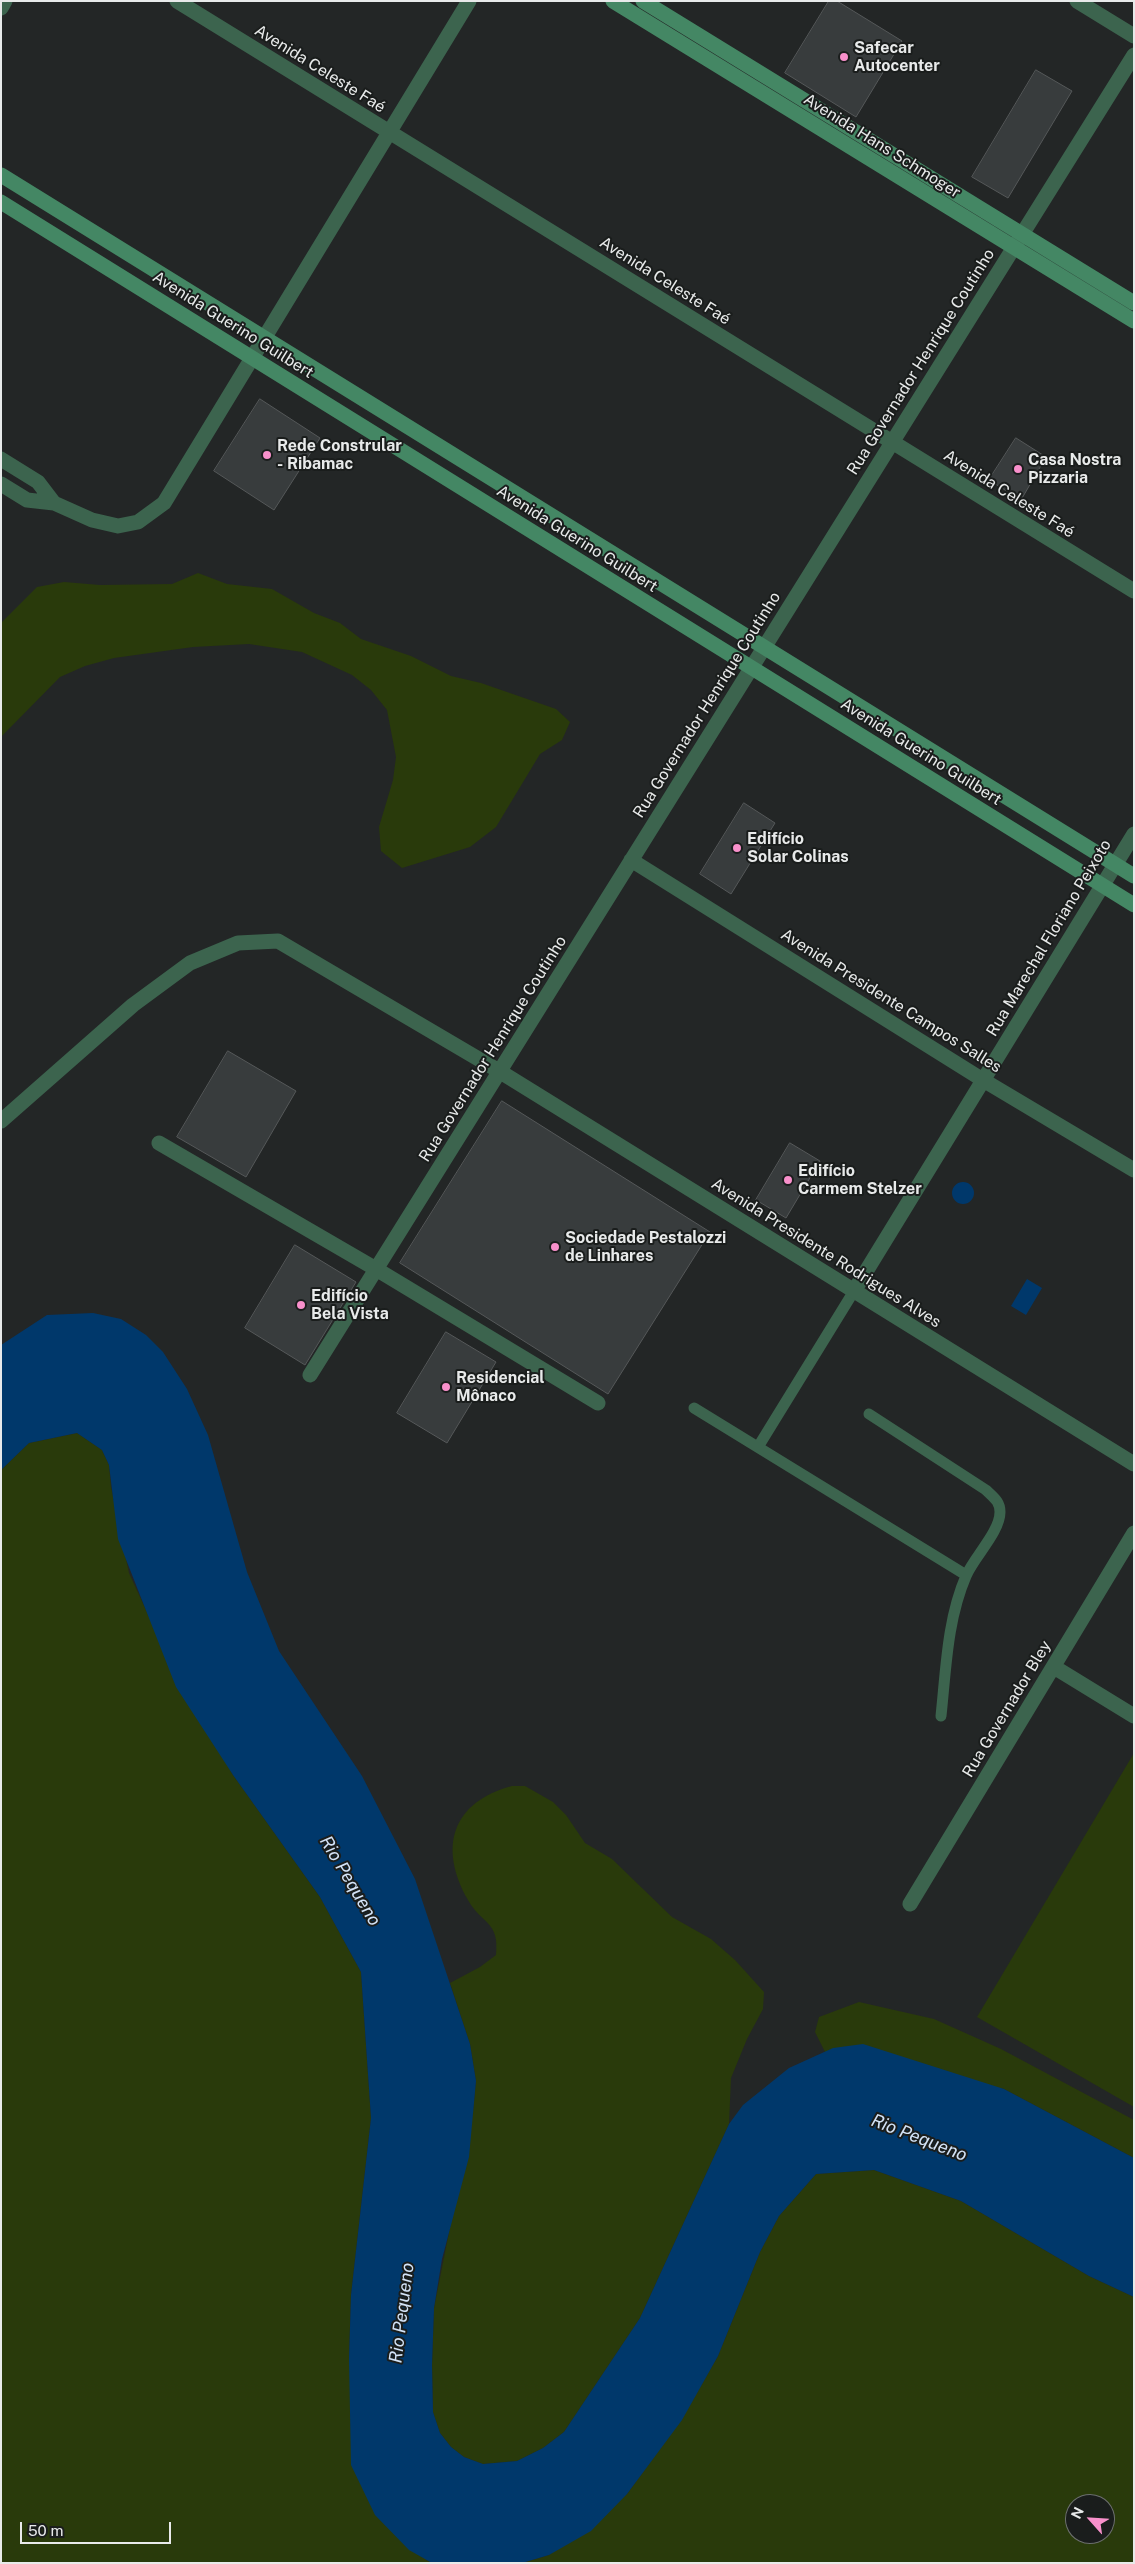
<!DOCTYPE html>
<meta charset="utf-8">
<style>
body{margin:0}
#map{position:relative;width:1135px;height:2564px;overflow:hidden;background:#232626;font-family:"Public Sans",sans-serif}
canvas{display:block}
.frame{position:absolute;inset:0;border:2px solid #e8eaea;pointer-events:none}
.north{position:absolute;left:1065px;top:2494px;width:50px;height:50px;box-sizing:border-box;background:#1a1d1c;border:1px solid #6c6f6e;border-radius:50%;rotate:296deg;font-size:14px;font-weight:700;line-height:20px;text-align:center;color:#e8eaea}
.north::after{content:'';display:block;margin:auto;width:18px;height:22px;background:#f890cb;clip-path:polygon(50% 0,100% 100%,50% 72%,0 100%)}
.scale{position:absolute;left:20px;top:2522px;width:151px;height:22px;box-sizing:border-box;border:2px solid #e8eaea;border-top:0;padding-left:6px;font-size:15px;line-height:18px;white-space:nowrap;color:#e8eaea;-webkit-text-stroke:4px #1a1d1c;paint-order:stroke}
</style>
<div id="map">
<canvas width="1135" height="2564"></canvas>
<div class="frame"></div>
<div class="north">N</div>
<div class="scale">50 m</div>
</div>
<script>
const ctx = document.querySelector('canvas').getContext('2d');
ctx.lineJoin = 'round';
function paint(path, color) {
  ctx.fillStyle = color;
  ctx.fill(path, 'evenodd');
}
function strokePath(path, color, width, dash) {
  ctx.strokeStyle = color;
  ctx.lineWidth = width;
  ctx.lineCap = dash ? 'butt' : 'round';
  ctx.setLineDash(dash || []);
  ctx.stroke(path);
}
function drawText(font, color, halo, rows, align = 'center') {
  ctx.font = font + ' "Public Sans",sans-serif';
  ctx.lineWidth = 4;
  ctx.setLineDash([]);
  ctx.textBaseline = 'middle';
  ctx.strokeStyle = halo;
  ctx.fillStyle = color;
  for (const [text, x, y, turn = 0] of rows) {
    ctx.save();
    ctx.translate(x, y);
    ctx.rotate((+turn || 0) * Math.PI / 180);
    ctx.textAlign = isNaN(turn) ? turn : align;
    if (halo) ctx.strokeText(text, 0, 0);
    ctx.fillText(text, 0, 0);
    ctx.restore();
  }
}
paint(new Path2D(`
 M198,573L227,584L272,589L314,613L340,623L361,639L411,656L451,676L481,683L556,709L570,722L562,740L540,754L496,827L470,847L402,868L381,851L379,827L393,780L396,757L387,710L371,690L352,675L302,652L249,644L193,647L114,658L85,666L60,677L1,737V623L37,587L64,582L100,585L172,584Z
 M77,1433L102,1450L109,1465L111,1487L129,1573L151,1621L233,1775L320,1897L361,1972L371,2118L351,2295L349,2359L426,2560L432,2563H1V1470L29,1443Z
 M1134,1753V2107L977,2017Z
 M512,1786H525L553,1802L566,1815L585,1843L612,1859L672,1917L711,1939L735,1960L764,1992L763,2009L747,2039L731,2078L729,2124L640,2318L564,2432L543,2448L517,2461L483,2464L464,2457L451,2447L440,2433L433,2412L432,2365L434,2308L473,2111L476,2081L470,2044L450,1983L480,1967L496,1955C500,1921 481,1924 468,1900C438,1847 452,1802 512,1786Z
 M859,2002L934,2019L1001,2049L1134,2120V2158L1004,2089L825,2052L815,2032L819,2017Z
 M874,2170L961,2201L1089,2276L1134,2297V2563H522L549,2555L627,2494L681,2420L718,2356L760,2252L779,2216L816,2174ZM1075,2504H1105V2534H1075Z`), '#293a0b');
paint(new Path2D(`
 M952 1193a11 11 0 1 1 22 0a11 11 0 1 1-22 0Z
 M1027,1279L1042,1288L1026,1315L1011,1306Z
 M93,1313L121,1319L146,1335L163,1352L187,1389L208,1435L247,1572L279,1651L362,1776L415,1879L470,2044L476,2081L469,2157L442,2259L434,2308L432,2365L433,2412L440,2433L451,2447L464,2457L483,2464L517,2461L543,2448L564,2432L640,2318L729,2124L743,2105L789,2068L833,2048L863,2044L1004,2089L1134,2158V2297L1089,2276L961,2201L874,2170L816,2174L779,2216L760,2252L718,2356L682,2420L627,2494L591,2531L549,2555L522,2563H432L409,2550L375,2515L351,2465L349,2359L351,2295L371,2118L361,1972L320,1897L233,1775L176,1687L118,1539L109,1465L102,1450L77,1433L29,1443L1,1470V1345L47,1315Z`), '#00386b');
const building = new Path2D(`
 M829,1H837L902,41L856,117L785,73Z
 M1036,70L1072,91L1008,198L972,177Z
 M260,399L320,438L274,510L214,471Z
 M1016,438L1046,457L1021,500L989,480Z
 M744,803L775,823L731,894L700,874Z
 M228,1051L296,1091L246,1177L177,1137Z
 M502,1101L710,1232L608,1394L400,1263Z
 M790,1143L820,1161L786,1218L756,1200Z
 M295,1245L356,1282L305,1365L245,1328Z
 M446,1332L496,1362L447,1443L397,1413Z`);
paint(building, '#383c3d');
strokePath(building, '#555859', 1);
strokePath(new Path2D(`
 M694,1408L966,1575
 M869,1414L986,1490C993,1497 1000,1501 1000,1512C1000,1532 974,1557 966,1576C947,1620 946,1670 941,1716
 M758,1447L854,1291`), '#3c644e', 11);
strokePath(new Path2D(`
 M177,1L1134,591
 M1077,1L1134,36
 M1,8L5,1
 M1,459L38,482L54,503
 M1,484L27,500L54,503L92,520L118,526L138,522L164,503L469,1
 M631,860L983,1080L1134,1170
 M1,1121L133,1005L190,963L238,943L278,941L499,1071L1134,1464
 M159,1143L376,1269L598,1403
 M854,1291L1134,834
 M310,1375L1134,55
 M1054,1667L1134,1716
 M910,1904L1134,1533`), '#3c644e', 15);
strokePath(new Path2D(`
 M613,1L1134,321
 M643,1L1134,303
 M1,175L1134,876
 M1,202L1134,905`), '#448764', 15);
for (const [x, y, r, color] of [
 [844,57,5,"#f890cb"],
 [267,455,5,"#f890cb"],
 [1018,469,5,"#f890cb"],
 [737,848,5,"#f890cb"],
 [788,1180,5,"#f890cb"],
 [555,1247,5,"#f890cb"],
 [301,1305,5,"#f890cb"],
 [446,1387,5,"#f890cb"]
]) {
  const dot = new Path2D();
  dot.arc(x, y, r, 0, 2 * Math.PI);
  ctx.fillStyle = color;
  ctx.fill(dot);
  strokePath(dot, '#1a1d1c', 2);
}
drawText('bold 16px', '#e8eaea', '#1a1d1c', [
 ["Safecar",854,48],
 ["Autocenter",854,66],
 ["Rede Constrular",277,446],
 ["- Ribamac",277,464],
 ["Casa Nostra",1028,460],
 ["Pizzaria",1028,478],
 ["Edifício",747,839],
 ["Solar Colinas",747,857],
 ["Edifício",798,1171],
 ["Carmem Stelzer",798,1189],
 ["Sociedade Pestalozzi",565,1238],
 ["de Linhares",565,1256],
 ["Edifício",311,1296],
 ["Bela Vista",311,1314],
 ["Residencial",456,1378],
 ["Mônaco",456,1396]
], 'left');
drawText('16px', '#e8eaea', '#1a1d1c', [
 ["Avenida Celeste Faé",320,69,32],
 ["Avenida Hans Schmoger",882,146,32],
 ["Avenida Celeste Faé",665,281,32],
 ["Avenida Guerino Guilbert",233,325,32],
 ["Rua Governador Henrique Coutinho",921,362,-58],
 ["Avenida Celeste Faé",1009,494,32],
 ["Avenida Guerino Guilbert",577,539,32],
 ["Rua Governador Henrique Coutinho",707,705,-58],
 ["Avenida Guerino Guilbert",921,752,32],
 ["Rua Marechal Floriano Peixoto",1049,938,-59],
 ["Avenida Presidente Campos Salles",891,1001,32],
 ["Rua Governador Henrique Coutinho",493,1049,-58],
 ["Avenida Presidente Rodrigues Alves",826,1253,32],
 ["Rua Governador Bley",1007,1709,-59]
]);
drawText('italic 18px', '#d3e3f7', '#1a1d1c', [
 ["Rio Pequeno",350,1881,59],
 ["Rio Pequeno",919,2138,21],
 ["Rio Pequeno",402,2313,-83]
]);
</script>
